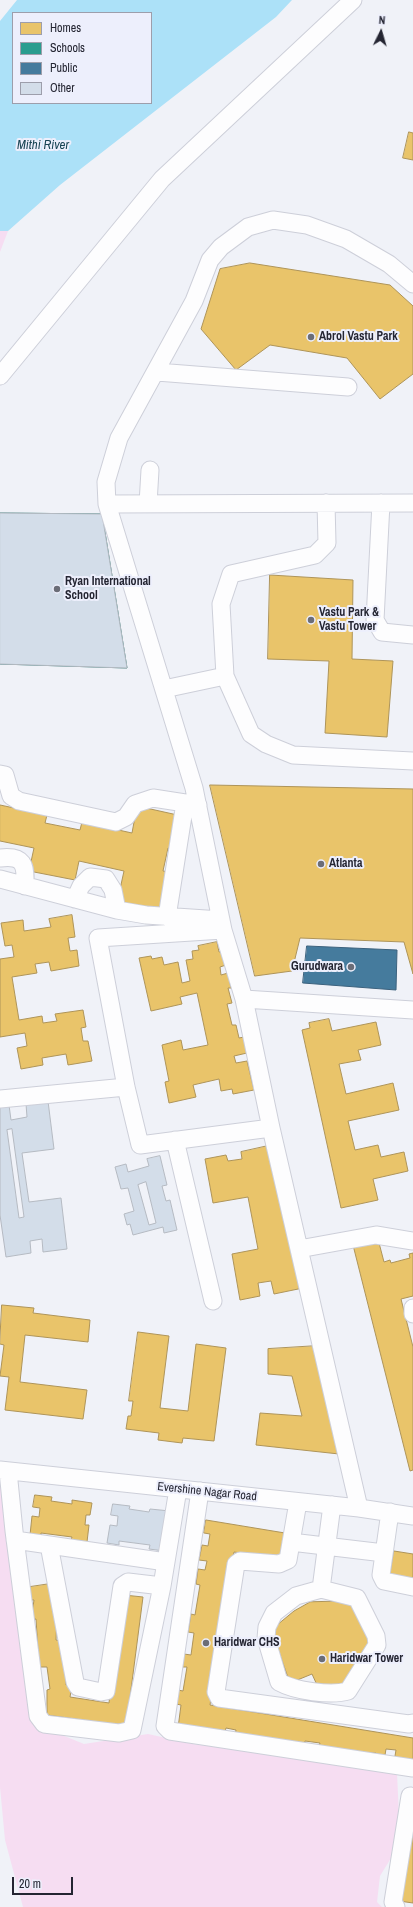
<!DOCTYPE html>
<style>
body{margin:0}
#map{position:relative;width:413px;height:1907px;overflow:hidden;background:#f0f2f8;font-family:"Archivo Narrow",sans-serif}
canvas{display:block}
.legend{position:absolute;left:12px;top:12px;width:140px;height:92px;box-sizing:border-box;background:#edeffc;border:1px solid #9d9eab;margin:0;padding:5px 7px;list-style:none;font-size:12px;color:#242532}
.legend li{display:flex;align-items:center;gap:8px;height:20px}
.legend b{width:20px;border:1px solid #9d9eab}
.north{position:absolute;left:361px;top:12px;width:40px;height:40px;-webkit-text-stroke:3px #edeffc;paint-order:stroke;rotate:5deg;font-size:11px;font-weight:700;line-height:16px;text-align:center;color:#242532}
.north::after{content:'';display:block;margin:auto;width:14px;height:18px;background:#242532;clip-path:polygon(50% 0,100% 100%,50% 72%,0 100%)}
.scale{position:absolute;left:12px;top:1877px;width:61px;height:18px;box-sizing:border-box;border:2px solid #242532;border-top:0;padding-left:5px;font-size:12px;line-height:14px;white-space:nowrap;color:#242532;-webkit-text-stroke:3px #edeffc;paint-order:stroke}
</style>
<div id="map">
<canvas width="413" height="1907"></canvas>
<ul class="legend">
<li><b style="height:11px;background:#e9c46a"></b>Homes</li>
<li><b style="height:11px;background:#2a9d8f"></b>Schools</li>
<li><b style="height:11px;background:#457b9d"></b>Public</li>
<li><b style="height:11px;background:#d3dde9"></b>Other</li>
</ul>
<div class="north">N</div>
<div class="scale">20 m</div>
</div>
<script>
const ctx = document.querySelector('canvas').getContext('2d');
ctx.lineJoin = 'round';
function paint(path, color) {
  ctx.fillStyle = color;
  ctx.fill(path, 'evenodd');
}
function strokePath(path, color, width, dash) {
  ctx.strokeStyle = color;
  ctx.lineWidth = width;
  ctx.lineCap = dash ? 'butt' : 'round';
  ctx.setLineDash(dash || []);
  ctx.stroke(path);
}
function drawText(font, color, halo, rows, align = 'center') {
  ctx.font = font + ' "Archivo Narrow",sans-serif';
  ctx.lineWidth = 4;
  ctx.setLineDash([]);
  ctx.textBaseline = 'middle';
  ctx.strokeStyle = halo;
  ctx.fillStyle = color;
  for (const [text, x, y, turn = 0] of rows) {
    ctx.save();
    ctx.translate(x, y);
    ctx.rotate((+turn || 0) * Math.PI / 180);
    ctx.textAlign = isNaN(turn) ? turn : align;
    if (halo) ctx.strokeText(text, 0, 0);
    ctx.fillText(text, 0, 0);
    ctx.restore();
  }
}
paint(new Path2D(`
 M0,231H8L0,252Z
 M0,1480H2L35,1724L84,1744L148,1734L198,1745L260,1748L397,1773L399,1816L396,1850L380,1876L377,1902L382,1907H23L5,1840L0,1787Z`), '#f6ddf2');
paint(new Path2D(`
 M17,0H292L276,17L60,185L8,231H0V21ZM13,13H151V103H13Z`), '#ace1f8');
const homes = new Path2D(`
 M409,132L413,133V160L403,158Z
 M250,263L390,285L413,306V374L380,399L347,358L270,345L236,370L201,329L220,269Z
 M270,575L353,580L352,659L393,661L387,737L325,733L329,661L268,659Z
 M210,785L413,789V974L404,942L300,938L292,971L255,976Z
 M0,805L47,815L45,823L80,830L82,822L132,833L137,806L182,816L174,850L168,848L163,871L170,872L161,913L117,903L124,871L79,861L75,880L29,871L34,848L0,841Z
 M72,915L75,937L68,938L70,951L77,950L79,966L51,971L49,962L35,964L37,973L12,977L19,1020L42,1016L43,1023L57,1021L55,1014L83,1010L86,1027L81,1028L83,1041H88L92,1061L68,1065L66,1054L42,1058L43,1065L21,1069L17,1048L27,1046L25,1033L0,1037V959L14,957L12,945L5,946L1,923L23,920L24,931L51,927L49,919Z
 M217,942L219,952L223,951L226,965L220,967L221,975L228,973L231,988H228L232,1003L227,1004L232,1025H236L239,1038L244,1037L247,1053L234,1056L236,1063L247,1061L254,1090L233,1094L232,1089L221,1091L219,1079L193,1085L196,1097L169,1103L165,1082L169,1081L162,1045L181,1040L183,1050L208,1045L197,993L180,997L182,1004L151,1011L139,958L151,956L152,959L162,957L164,965L178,962L182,983L190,981L186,960L193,959L192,951L199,950L198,946Z
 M329,1019L332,1031L376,1022L381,1045L358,1050L361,1060L339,1064L346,1094L393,1083L399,1110L348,1121L355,1150L378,1145L381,1157L404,1152L408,1171L373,1179L378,1200L341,1208L302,1030L310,1028L309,1023Z
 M268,1146L303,1288L274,1294L271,1281L258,1283L260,1296L240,1300L232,1254L258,1249L248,1197L213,1203L205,1159L226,1155L228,1161L242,1159L241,1152Z
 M378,1239L384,1262L390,1260L391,1263L410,1258L409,1254L413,1253V1296L401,1299L413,1347V1470L410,1471L353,1245Z
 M2,1305L34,1308L33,1313L90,1320L88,1342L25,1335L20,1382L87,1390L83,1419L5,1410L9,1377L0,1376L4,1345L0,1344Z
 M138,1332L169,1336L160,1408L188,1411L196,1344L226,1348L214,1441L183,1438L182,1443L158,1440L159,1433L126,1429L128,1416H131L133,1401H129Z
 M317,1346L339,1454L256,1445L260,1413L302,1416L292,1376L268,1374V1349Z
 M35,1495L52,1497L51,1501L72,1504V1500L92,1503L90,1515H86L85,1525H89L87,1542L71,1540L72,1537L41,1533V1536L30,1535L32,1516L39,1517L40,1508L33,1507Z
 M206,1520L285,1533L280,1559L234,1552L210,1705L413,1738V1766L394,1762L396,1750L386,1749L384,1761L376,1760V1753H371L370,1759L318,1750L320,1743L305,1741L303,1748L235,1737L236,1730L226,1728L224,1735L178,1728L181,1705L176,1704L178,1690L183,1691L187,1667H182L184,1654L191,1655L194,1633L188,1632L191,1614L195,1615L200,1585L196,1584L198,1569L205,1570L207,1561L199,1560L202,1545L208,1546L210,1534L204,1533Z
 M394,1551L413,1554V1581L390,1576Z
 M50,1584L57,1616L56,1640L62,1641L66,1664V1685L72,1686L70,1697L109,1703L114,1653L124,1595L143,1597L129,1705L124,1726L47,1715V1690L50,1689L47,1667H39L36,1619L31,1620L34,1600H29L30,1587Z
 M355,1601L373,1644L342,1690L317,1685L312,1674L290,1683L271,1630L294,1611L310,1602Z
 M413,1810V1903L399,1901Z`);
paint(homes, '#e9c46a');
strokePath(homes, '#ae9459', 1);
const schools = new Path2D(`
 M0,513L102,514L127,668L0,664Z`);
paint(schools, '#2a9d8f');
strokePath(schools, '#287973', 1);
const public = new Path2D(`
 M307,946L397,950L396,990L303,983Z`);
paint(public, '#457b9d');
strokePath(public, '#3b617d', 1);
const building = new Path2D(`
 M0,513L102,514L127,668L0,664Z
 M48,1101L54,1149L22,1153L29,1202L61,1198L67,1249L43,1252L42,1239L30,1241L31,1253L6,1257L0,1215V1107L9,1105L11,1120L27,1117L26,1104ZM12,1129L24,1217L19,1218L7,1130Z
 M160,1156L167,1185L162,1186L166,1201L170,1200L177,1230L164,1233L163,1227L133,1235L130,1224L127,1225L124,1214L134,1211L128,1188L121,1189L115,1167L126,1164L128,1172L149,1166L147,1159ZM146,1182L156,1223L149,1225L138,1185Z
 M113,1504L130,1506L129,1509L149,1512L150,1509L170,1511L164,1551L149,1549L150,1545L119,1541V1545L107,1543L110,1525L117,1526L118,1516L111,1515Z`);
paint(building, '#d3dde9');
strokePath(building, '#b5bac2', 1);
const street = new Path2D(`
 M157,372L348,387
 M0,376L162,179L353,0
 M326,503L327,543L315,555L231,574L221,604L225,676L251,734L266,744L293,755L413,761
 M381,503L375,620L382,632L413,635
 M107,504L106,482L119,438L194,301L210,260L221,247L248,227L273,220L307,225L346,239L389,264L413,284
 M148,504L150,470
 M164,689L225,676
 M0,774L5,775L11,796L19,801L116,822L126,817L135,804L153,798L198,805
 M0,858C24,855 26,865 25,886
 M0,879L117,910L146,915L221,920
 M75,899L81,886L90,877L106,879L113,890L117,910
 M167,917L185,803
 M223,930L98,938L126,1087L140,1145L271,1128
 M244,999L413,1010
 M0,1099L126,1087
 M175,1140L213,1301
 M299,1249L376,1235L413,1241
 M413,1308V1314
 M0,1470L359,1508L413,1516
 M8,1471L14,1531L38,1716L44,1724L119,1733L132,1730L162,1586L178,1489
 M200,1491L165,1726L170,1731L413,1768
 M298,1502L288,1560L279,1564L240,1561L236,1564L216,1692L219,1698L409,1724L413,1723
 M359,1508L271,1128L244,999L223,930L194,788L107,504L413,503
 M390,1512L381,1575L384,1581L413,1587
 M15,1540L166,1562
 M291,1542L384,1553
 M49,1545L75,1682L78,1687L101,1692L106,1691L122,1586L128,1582L162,1586
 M321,1589L357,1598L376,1636L377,1645L348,1691C331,1696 295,1691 279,1682L266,1638L267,1627L274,1613L296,1596L321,1589L332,1505
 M396,1907L393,1902L410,1796`);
strokePath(street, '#cdcfd9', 19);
strokePath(street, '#fdfdfe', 17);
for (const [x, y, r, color] of [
 [311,337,4,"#6b6d77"],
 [57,589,4,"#6b6d77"],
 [311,620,4,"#6b6d77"],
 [321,864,4,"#6b6d77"],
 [351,967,4,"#6b6d77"],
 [206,1643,4,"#6b6d77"],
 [322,1659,4,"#6b6d77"]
]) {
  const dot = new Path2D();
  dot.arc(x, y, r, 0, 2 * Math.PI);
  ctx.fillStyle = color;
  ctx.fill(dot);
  strokePath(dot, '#edeffc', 1.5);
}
drawText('bold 12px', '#242532', '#edeffc', [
 ["Abrol Vastu Park",319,337],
 ["Ryan International",65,582],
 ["School",65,596],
 ["Vastu Park &",319,613],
 ["Vastu Tower",319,627],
 ["Atlanta",329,864],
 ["Gurudwara",343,967,"right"],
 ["Haridwar CHS",214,1643],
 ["Haridwar Tower",330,1659]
], 'left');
drawText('12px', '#242532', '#edeffc', [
 ["Evershine Nagar Road",207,1492,6]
]);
drawText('italic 13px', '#194454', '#edeffc', [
 ["Mithi River",43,146]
]);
</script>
